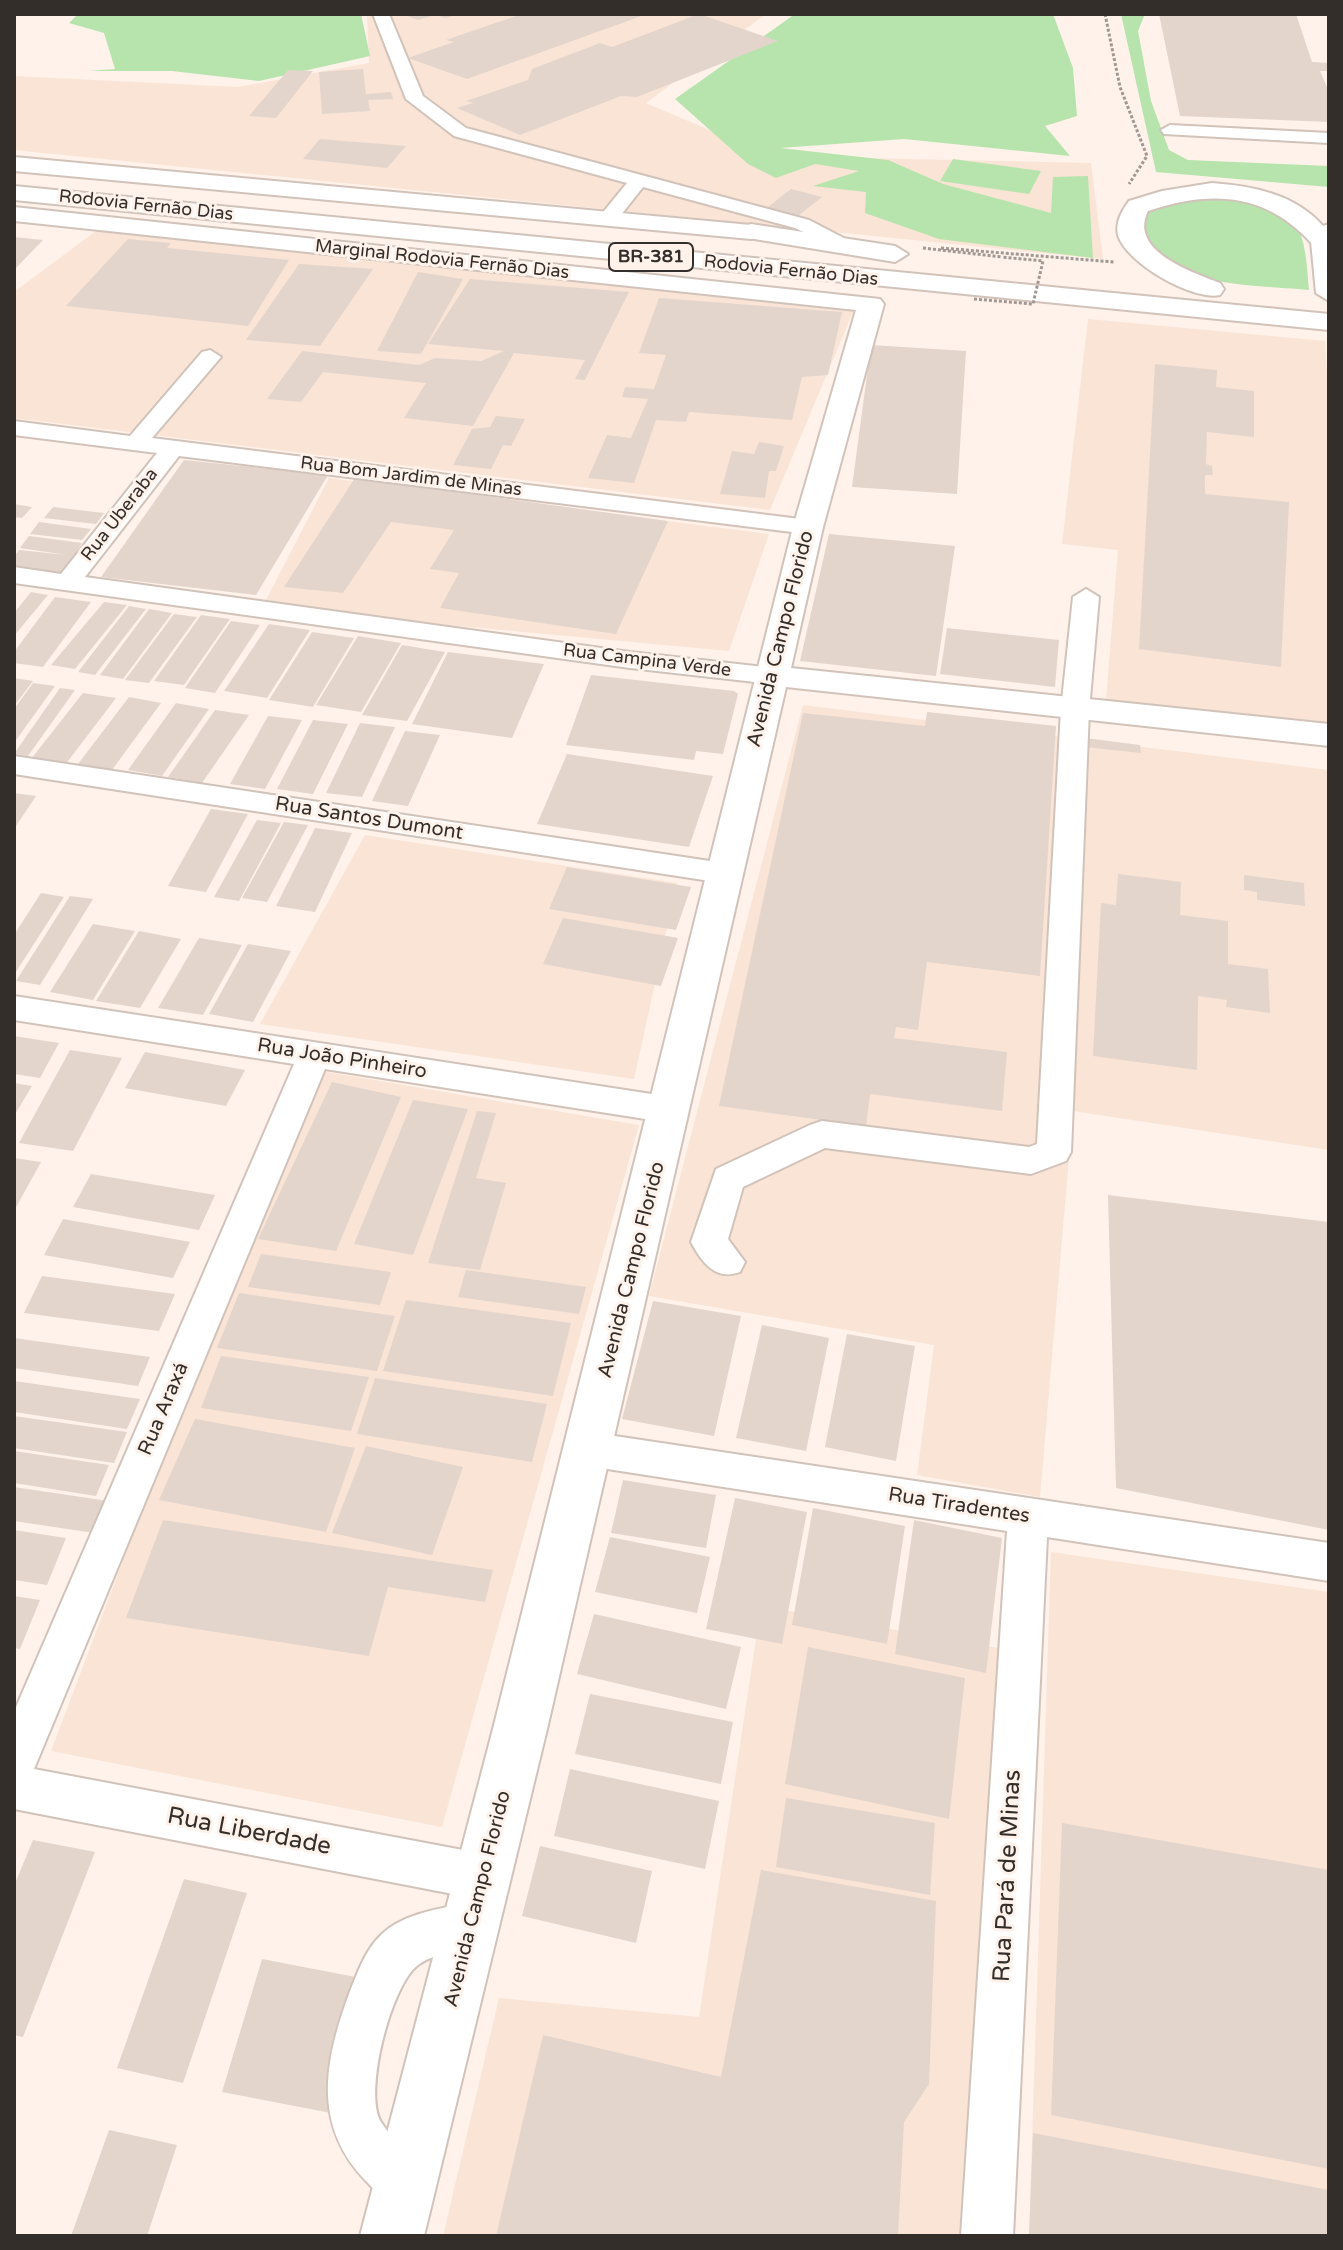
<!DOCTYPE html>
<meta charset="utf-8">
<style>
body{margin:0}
#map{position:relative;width:1343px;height:2250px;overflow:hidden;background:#fef2eb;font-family:"Varela Round",sans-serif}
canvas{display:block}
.frame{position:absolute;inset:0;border:16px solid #342e2b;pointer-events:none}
</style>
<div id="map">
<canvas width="1343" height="2250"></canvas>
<div class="frame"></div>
</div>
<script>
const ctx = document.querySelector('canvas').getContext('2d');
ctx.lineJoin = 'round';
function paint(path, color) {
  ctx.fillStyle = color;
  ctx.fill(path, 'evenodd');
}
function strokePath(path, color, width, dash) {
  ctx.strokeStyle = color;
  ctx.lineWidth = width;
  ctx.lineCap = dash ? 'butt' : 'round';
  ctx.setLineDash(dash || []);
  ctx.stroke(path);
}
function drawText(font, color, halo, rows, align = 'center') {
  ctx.font = font + ' "Varela Round",sans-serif';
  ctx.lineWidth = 6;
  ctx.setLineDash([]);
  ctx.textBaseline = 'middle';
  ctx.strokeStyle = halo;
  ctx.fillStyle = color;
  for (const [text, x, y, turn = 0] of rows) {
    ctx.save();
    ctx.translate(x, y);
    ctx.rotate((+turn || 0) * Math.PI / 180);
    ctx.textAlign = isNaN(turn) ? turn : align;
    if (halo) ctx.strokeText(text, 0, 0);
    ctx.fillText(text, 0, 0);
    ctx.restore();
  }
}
paint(new Path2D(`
 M367,14H766L646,103L770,156L1091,163L1103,259L14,150V76L238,87L369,63Z
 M100,228L855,307L770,510L14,418V292Z
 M1088,319L1325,341L1329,407V727L1106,700L1118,550L1062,544Z
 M329,478L769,534L729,651L362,617L266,600Z
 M803,705L1329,770V1150L1073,1111L1040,1497L917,1475L934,1345L649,1296Z
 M365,835L677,883L634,1079L260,1024Z
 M309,1069L639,1125L442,1827L51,1751Z
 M1051,1552L1329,1592V2236H1029Z
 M761,1606L998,1648L959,2236H443L499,1998L699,2017Z`), '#fae4d6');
paint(new Path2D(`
 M78,14H361L370,56L259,81L172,71H88L115,69L104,33L69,23Z
 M795,14H1053L1073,68L1077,116L1045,126L1070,156L904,139L780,148L888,160L943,184L1051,213L1053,177L1088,176L1093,258L939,239L865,213L866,192L813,186L859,171L815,164L776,178L748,164L675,99Z
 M1121,14H1145L1138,31L1151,101L1169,150L1188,160L1329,166V187L1156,172Z
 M953,159L1041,171L1029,194L940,181Z
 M1220,195C1296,210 1304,212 1309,290C1253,284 1143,290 1142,213L1172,199Z`), '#b7e3ac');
paint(new Path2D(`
 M402,14H457V15L445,18L435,15L418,20Z
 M522,14H647L467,79L408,58L454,42L446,40Z
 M699,14L778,41L637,97L621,96L520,135L457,108L473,103L466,101L528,80L532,69L600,43L612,47Z
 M1159,14H1296L1312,62L1329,63V71H1320L1329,92V122L1180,116Z
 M363,69L366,94L391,92L393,99L368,100L370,111L322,114L319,72Z
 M288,70L313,71L276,118L249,116Z
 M320,139L406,146L387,168L303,159Z
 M791,189L822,197L794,219L763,211Z
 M14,237L43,240L14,270Z
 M128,239L171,243L167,248L289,260L248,326L66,306Z
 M299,264L373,269L320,346L246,340Z
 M418,272L463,279L421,354L377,351Z
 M470,279L629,292L585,380L575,379L585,360L514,353L473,426L404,418L426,383L323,372L301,402L267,399L302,351L419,365L435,358L481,361L504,351L428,344Z
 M659,298L842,312L828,375L802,377L792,420L689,412L686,422L656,420L634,483L588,478L607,435L631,438L648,399L622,397L625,387L654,389L666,355L639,353Z
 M871,345L966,351L957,494L852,487Z
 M1155,364L1217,370L1216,387L1254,391V437L1207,432L1206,464L1212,466L1213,475H1205V494L1289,502L1281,667L1139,649Z
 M496,416L525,419L511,446L503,445L491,469L453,465L472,429L490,427Z
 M759,442L784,446L776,471H769L765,498L720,494L732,451L754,454Z
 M184,460L328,475L256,595L101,577Z
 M355,478L668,521L616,634L440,608L459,573L430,569L454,530L391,522L343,593L284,587Z
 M14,504L32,507L22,518L14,517Z
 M53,507L104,513L96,524L44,518Z
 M39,522L91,529L82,540L30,534Z
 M829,534L955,546L936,676L800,661Z
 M29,536L82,543L61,574L14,569V557L19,550L67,555L20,548Z
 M31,592L48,595L14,636V613Z
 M55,597L91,602L43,667L14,663V652Z
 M104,602L127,605L75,669L51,665Z
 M129,606L146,609L95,675L78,672Z
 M149,609L172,613L123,679L100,675Z
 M174,614L197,617L149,683L125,680Z
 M201,615L230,619L184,685L154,681Z
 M231,621L260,625L215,693L185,688Z
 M269,624L310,630L267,698L224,691Z
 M947,628L1059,640L1055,687L940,674Z
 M312,632L354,638L313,707L269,700Z
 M358,636L401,643L361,712L316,705Z
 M402,645L445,652L407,721L362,715Z
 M448,652L544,664L512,738L412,724Z
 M591,675L734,691L738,694L723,754L696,751L694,760L566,745Z
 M14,678L33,681L14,706Z
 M33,683L55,686L14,743V709Z
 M60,688L75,690L28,756L14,754Z
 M83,693L116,698L65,765L31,759Z
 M129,697L161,703L112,770L78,764Z
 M176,703L209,709L162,776L128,770Z
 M215,710L249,715L202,783L168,777Z
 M927,712L1056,726L1040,976L927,962L918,1030L896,1027L894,1038L1007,1052L1002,1111L870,1094L866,1126L719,1106L803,713L925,726Z
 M268,716L302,720L265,789L230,784Z
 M313,720L348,724L313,794L277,789Z
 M360,723L395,727L362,797L326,793Z
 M405,731L440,735L408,806L372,801Z
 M1085,738L1140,745L1141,753L1085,747Z
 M567,754L713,776L689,847L537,824Z
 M14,793L36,796L14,829Z
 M211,809L248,814L206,892L168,886Z
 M257,820L281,823L239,901L214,897Z
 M284,822L308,825L267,902L242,898Z
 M315,828L352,833L315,912L276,906Z
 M567,867L691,887L676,930L549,909Z
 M1118,874L1181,882L1180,915L1228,921V964L1268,969L1270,1013L1226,1007L1227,1000L1198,996L1197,1070L1093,1056L1101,903L1116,905Z
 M1244,875L1304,883L1305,906L1257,900V892L1244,890Z
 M41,893L64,897L14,975V935Z
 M70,896L93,899L40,985L16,981Z
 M563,918L678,938L661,986L543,964Z
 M93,924L135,931L93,1000L50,992Z
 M139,931L181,939L140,1008L96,1001Z
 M199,938L242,945L203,1015L158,1008Z
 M248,944L291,951L253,1022L209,1014Z
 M14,1036L59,1043L40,1078L14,1074Z
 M70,1050L122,1058L73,1151L19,1143Z
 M145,1052L245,1070L226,1106L125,1088Z
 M332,1082L401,1097L336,1251L258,1239Z
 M14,1083L32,1086L14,1116Z
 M413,1100L468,1109L413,1255L354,1244Z
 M477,1111L496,1113L476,1178L506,1183L480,1270L428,1263Z
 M14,1158L41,1162L14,1211Z
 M91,1174L215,1195L199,1230L73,1207Z
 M1108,1195L1329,1222V1530L1116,1488Z
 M63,1219L190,1242L173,1278L44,1255Z
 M261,1254L391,1272L380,1305L248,1287Z
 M466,1270L586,1287L579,1314L458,1297Z
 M42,1276L175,1294L159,1331L24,1313Z
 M239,1293L395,1316L377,1371L217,1348Z
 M406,1300L571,1323L553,1396L383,1371Z
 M653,1301L741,1316L714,1436L622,1419Z
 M762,1325L829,1338L806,1451L736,1438Z
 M847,1334L915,1346L896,1461L825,1447Z
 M14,1338L150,1357L138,1386L14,1368Z
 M221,1356L369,1377L351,1431L201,1408Z
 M375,1378L547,1404L532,1462L357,1434Z
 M14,1381L140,1399L127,1429L14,1412Z
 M14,1416L127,1432L114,1463L14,1448Z
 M195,1419L355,1448L326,1532L159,1500Z
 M366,1446L463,1467L432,1555L332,1533Z
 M14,1451L109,1465L96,1496L14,1483Z
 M623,1480L716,1495L706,1548L611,1533Z
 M14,1487L108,1501L94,1533L14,1521Z
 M735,1498L807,1512L782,1644L706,1629Z
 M813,1508L905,1526L887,1644L792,1625Z
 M163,1520L493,1570L485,1602L388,1587L369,1656L126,1618Z
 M914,1520L1002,1538L986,1673L895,1654Z
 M14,1530L66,1538L47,1585L14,1580Z
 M610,1537L710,1557L697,1613L595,1592Z
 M14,1596L40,1600L20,1649L14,1648Z
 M594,1614L741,1647L726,1709L577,1674Z
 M808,1647L965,1678L949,1819L785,1784Z
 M590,1694L733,1722L721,1784L575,1754Z
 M570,1769L719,1801L705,1869L554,1836Z
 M786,1798L935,1823L930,1895L776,1867Z
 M1062,1823L1329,1870V2169L1051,2115Z
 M33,1840L95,1852L23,2037L14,2035V1886Z
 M540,1846L652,1871L636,1943L522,1916Z
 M761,1870L936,1901L929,2084L904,2122L898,2236H496L543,2035L721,2077Z
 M184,1879L247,1893L183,2083L117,2068Z
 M262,1959L366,1979L331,2113L222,2092Z
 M109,2130L177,2145L147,2236H71Z
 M1033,2133L1329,2190V2236H1029Z`), '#e3d5cc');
const minor = new Path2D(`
 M373,14H389L423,96L466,128L809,220L859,246L856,250H842L795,228L643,187L613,225H599L596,221L627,183L454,136L406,99Z
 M1170,125L1329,133V143L1164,134L1161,130Z
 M210,350L221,357L152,438L808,520L820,527L808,534L179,456L85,577L630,652L773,668L782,670L786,676L782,682L773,684L630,668L14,583V567L61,574L157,453L14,435V421L130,436L202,352Z
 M1086,589L1099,597L1089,710L1071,1152L1066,1161L1031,1174L825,1148L743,1187L728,1239L745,1262L740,1272C716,1281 702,1263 691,1242L716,1169L810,1125L822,1121L1029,1147L1037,1144L1061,710L1073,597Z
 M14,756L723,863L734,866L738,873L734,880L723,883L14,774Z
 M14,996L671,1097L683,1101L688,1110L683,1119L671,1123L325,1069L34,1769L484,1854L500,1861L507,1877L500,1893L484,1900L14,1809V1712L294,1064L14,1020Z
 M588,1432L1329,1543V1581L1047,1537L1013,2236H961L1007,1531L588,1466L574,1461L568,1449L574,1437Z
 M472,1902L489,1908L495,1925L489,1942C467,1951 437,1951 418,1965C391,1985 363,2093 381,2122C396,2146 419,2158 431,2185L423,2203L405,2211C388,2204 379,2195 367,2182C312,2126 324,2062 349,1994C357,1974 365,1950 381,1935C403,1913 443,1908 472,1902Z`);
const major = new Path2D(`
 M14,157L751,225L763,232L751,239L14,171Z
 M14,207L880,299L884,304L823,527L791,668L1329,724V746L786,687L547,1729L424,2236H360L493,1729L793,527L856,310L14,221Z
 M1323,234L1329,235V301L1316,293L1311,241Z`);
const highway = new Path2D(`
 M1212,183C1253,186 1295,194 1323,226L1329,224V247L1314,246C1268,193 1213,189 1148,211C1128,251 1192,272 1220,283L1224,289L1220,295C1193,301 1126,263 1118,235C1115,222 1122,211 1129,201L1162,191Z
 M14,186L1329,314V330L14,200Z
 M751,224L895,246L908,254L895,262L742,237L738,232L742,227Z`);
strokePath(minor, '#d1c3ba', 4);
strokePath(major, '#d1c3ba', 4);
strokePath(highway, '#d1c3ba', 4);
strokePath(new Path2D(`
 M1105,14L1120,87L1147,156L1129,184
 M923,248L1002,257
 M941,248L1114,262`), '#a19893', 3, [3, 2]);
paint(minor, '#fff');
paint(major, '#fff');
paint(highway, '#fff');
strokePath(new Path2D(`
 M974,299L1033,304L1043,261L1002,257`), '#a19893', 3, [3, 2]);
drawText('18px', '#342e2b', '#fef2eb', [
 ["Rodovia Fernão Dias",146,206,6],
 ["Marginal Rodovia Fernão Dias",442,260,6],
 ["Rodovia Fernão Dias",791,271,6],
 ["Rua Bom Jardim de Minas",411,477,7],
 ["Rua Uberaba",120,515,-52],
 ["Rua Campina Verde",647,661,7]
]);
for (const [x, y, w] of [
 [651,257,84]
]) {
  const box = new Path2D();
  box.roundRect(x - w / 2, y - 14, w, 28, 6);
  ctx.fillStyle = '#fef2eb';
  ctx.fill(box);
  strokePath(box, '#342e2b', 2);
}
drawText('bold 18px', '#342e2b', null, [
 ["BR-381",651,257]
]);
drawText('20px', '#342e2b', '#fef2eb', [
 ["Avenida Campo Florido",781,639,-76],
 ["Rua Santos Dumont",369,819,9],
 ["Rua João Pinheiro",342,1059,9],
 ["Avenida Campo Florido",632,1270,-76],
 ["Rua Araxá",164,1409,-67],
 ["Rua Tiradentes",959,1506,9],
 ["Avenida Campo Florido",478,1899,-76]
]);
drawText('24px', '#342e2b', '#fef2eb', [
 ["Rua Liberdade",249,1832,11],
 ["Rua Pará de Minas",1008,1876,-87]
]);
</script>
